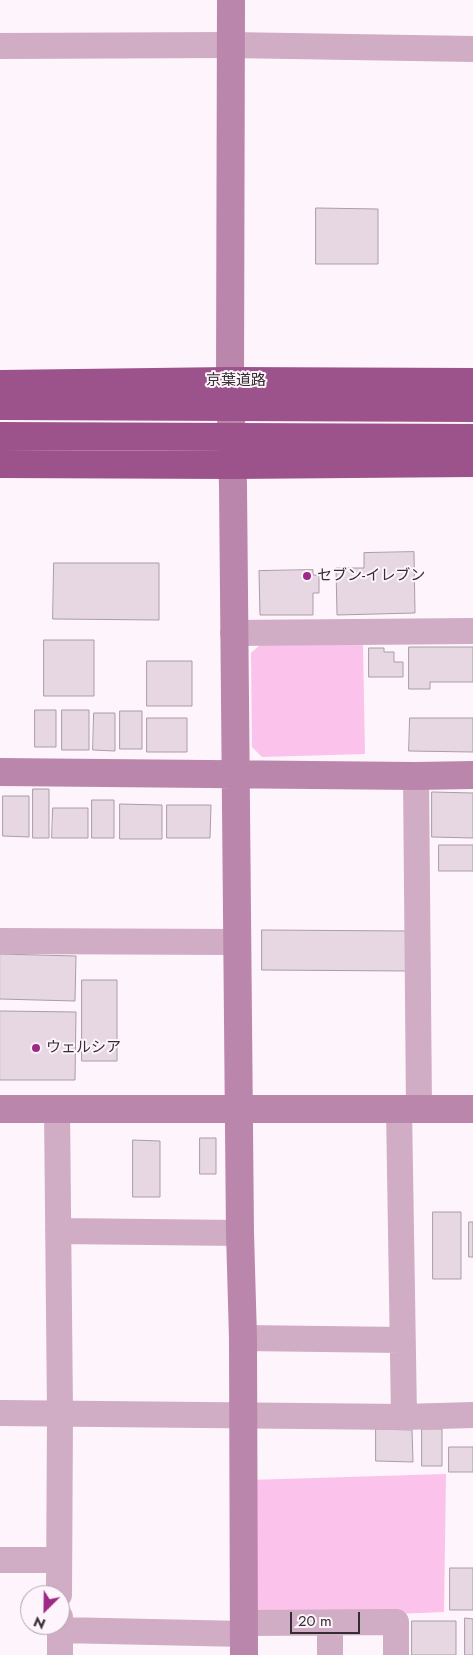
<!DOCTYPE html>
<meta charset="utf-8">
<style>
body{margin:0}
#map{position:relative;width:473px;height:1655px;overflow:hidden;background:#fef4fb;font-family:Jost,sans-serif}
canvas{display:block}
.north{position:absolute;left:20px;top:1585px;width:50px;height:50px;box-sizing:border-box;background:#fef4fb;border:1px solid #ada5ab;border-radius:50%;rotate:203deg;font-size:14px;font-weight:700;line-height:20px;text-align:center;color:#342e32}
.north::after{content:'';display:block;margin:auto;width:18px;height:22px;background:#9d2a87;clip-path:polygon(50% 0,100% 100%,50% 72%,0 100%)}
.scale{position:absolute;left:290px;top:1612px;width:70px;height:22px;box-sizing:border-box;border:2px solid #342e32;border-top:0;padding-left:6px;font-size:15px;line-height:18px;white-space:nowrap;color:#342e32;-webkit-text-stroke:4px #fef4fb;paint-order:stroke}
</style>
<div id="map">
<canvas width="473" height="1655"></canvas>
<div class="north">N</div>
<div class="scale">20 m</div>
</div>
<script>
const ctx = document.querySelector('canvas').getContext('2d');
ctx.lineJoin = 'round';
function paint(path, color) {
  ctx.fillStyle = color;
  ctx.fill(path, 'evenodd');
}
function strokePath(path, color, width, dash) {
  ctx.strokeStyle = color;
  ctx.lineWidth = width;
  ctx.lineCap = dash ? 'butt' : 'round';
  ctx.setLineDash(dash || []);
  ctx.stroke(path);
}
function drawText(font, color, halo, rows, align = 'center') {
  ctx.font = font + ' Jost,"Noto Sans JP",sans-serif';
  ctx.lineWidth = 4;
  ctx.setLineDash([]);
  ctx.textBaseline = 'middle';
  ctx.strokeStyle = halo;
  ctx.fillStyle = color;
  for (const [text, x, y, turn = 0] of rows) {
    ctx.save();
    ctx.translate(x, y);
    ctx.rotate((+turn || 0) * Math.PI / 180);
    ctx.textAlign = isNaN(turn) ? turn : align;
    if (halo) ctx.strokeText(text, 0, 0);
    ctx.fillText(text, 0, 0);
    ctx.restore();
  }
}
paint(new Path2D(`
 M260,645H363L365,754L262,757L252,747L251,653Z
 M446,1474L444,1612L251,1620L248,1480Z`), '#fbc3eb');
const building = new Path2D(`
 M316,208L378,209V264H316Z
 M414,552L415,613L337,615L336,568H364V553Z
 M54,563H159V620L53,619Z
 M313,570V575H319V593H313V615H260L259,571Z
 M44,640H94V696H44Z
 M409,647H473V682H430V689H409Z
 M369,648H384V652H394V662H403V677H369Z
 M147,661H192V706H147Z
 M35,710H56V747H35Z
 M62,710H89V750H62Z
 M120,711H142V749H120Z
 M94,713H115V751L93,750Z
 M147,718H187V752H147Z
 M410,718H473V752L409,751Z
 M33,789H49V838H33Z
 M432,792L473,793V838L432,837Z
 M3,796H29V837L3,836Z
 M92,800H114V838H92Z
 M120,804L162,805V839H120Z
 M167,805H211L210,838H167Z
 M53,808H88V838H52Z
 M439,845H473V871H439Z
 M262,930L409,931V971L262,970Z
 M0,954L76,956L75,1001L0,999Z
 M82,980H117V1061H82Z
 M0,1011L76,1012L75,1080H0Z
 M200,1138H216V1174H200Z
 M133,1140L160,1141V1197H133Z
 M433,1212H461V1279H433Z
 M469,1222H473V1257H469Z
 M376,1429L412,1430L413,1462L376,1461Z
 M422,1429H442V1466H422Z
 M449,1447H473V1472H449Z
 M450,1568H473V1610H450Z
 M465,1618L473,1619V1655H465Z
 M412,1621H456V1655H412Z`);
paint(building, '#e7d7e2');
strokePath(building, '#ab9ca6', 1);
strokePath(new Path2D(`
 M0,46L230,45L473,49
 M233,633L473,631
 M416,776L419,1108
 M0,941L237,942
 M399,1108L404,1417
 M57,1109L60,1413L59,1595
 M58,1231L240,1233
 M243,1338L402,1340
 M0,1413L404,1417L473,1415
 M0,1560H58
 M245,1623L396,1622V1655
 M330,1623V1655
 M60,1630L244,1634
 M60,1655V1617`), '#d0acc5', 26);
strokePath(new Path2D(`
 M231,0L230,381L233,486L240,1233L243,1338L244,1655
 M0,772L416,776L473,775
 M0,1109H473`), '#bb86ac', 28);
strokePath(new Path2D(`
 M0,384L230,381L473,382
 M0,464L232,465L473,463`), '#9c528a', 28);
strokePath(new Path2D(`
 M0,406L473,408
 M0,436L473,438`), '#9c528a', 28);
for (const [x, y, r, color] of [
 [307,576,5,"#9d2a87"],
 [36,1048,5,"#9d2a87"]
]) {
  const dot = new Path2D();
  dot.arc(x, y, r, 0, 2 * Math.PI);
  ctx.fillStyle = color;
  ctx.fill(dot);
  strokePath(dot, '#fef4fb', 2);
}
drawText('15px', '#342e32', '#fef4fb', [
 ["京葉道路",236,381]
]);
drawText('15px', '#342e32', '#fef4fb', [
 ["セブン-イレブン",317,576],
 ["ウェルシア",46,1048]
], 'left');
</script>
